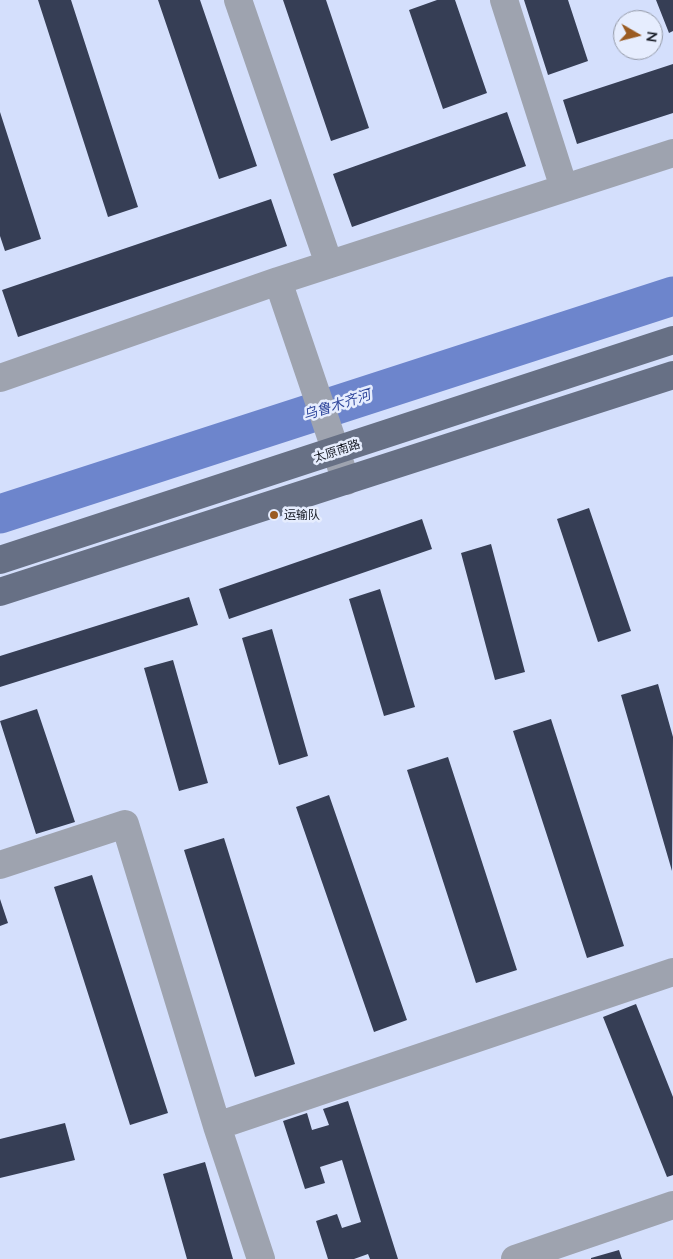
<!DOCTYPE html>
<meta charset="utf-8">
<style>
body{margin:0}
#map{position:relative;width:673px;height:1259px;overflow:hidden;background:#d4dffc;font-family:Lato,sans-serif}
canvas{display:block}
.north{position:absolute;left:613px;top:10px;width:50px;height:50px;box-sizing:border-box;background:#e6edfe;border:1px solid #9399a7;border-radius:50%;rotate:98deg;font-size:14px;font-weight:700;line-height:20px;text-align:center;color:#171b25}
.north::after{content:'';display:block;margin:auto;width:18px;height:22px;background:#9a5b22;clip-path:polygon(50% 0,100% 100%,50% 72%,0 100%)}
</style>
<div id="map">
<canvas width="673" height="1259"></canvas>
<div class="north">N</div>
</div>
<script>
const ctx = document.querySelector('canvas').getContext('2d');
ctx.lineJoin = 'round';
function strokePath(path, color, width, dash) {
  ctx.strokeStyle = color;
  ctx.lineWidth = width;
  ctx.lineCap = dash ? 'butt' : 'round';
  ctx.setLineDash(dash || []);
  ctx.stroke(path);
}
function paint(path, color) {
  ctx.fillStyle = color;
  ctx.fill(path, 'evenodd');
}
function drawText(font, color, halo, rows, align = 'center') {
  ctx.font = font + ' Lato,"Noto Sans SC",sans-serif';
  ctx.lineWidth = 5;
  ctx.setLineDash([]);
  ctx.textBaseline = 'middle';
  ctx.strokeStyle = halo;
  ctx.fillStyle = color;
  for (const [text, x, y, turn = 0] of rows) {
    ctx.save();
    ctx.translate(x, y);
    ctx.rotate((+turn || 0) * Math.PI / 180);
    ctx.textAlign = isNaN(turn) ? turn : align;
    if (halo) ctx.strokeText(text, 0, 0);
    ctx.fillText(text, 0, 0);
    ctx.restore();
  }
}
strokePath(new Path2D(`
 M0,514L673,296`), '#6d85cc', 39);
paint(new Path2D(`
 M38,0H71L138,207L108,217Z
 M158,0H200L257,166L219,179Z
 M283,0H326L369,128L331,141Z
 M437,0H455L487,93L443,109L409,10Z
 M524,0H568L588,61L548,75Z
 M656,0H673V31L669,33Z
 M673,64V113L577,144L563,100Z
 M0,112L41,239L5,251L0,236Z
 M507,112L526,166L352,227L333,174Z
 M271,199L287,246L18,337L2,290Z
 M589,508L631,631L598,642L557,519Z
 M422,519L432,549L229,619L219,589Z
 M491,544L525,672L495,680L461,553Z
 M380,589L415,707L384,716L349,599Z
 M189,597L198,625L0,687V656Z
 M272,629L308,756L279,765L242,638Z
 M173,660L208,783L179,791L144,668Z
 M658,684L673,737L672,871L621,695Z
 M37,709L75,822L36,834L0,721Z
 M551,719L624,946L587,958L513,731Z
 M448,757L517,970L476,983L407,770Z
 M329,795L407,1020L374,1032L296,807Z
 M224,838L295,1064L255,1077L184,850Z
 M92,875L168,1113L130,1125L54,887Z
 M0,899L8,923L0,926Z
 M636,1004L673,1097V1175L667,1177L603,1017Z
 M348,1101L398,1259H370L368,1254L354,1259H328L316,1221L337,1214L342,1228L361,1222L342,1160L320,1167L325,1183L305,1189L283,1121L307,1113L312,1130L329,1125L323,1109Z
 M65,1123L75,1160L0,1178V1139Z
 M205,1162L233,1259H187L163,1174Z
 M619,1250L622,1259H591V1258Z`), '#363e55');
strokePath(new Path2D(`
 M238,0L329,264
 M504,0L564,188
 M278,281L673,153
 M0,378L278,281L346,481
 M0,865L125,824L217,1126L261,1259
 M217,1126L673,972
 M515,1259L673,1205`), '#9ea3af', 28);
strokePath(new Path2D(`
 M0,560L673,340
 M0,592L673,375`), '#677085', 28);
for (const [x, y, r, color] of [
 [274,515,5,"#9a5b22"]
]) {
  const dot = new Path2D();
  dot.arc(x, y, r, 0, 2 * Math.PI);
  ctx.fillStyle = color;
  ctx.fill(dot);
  strokePath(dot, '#e6edfe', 2);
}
drawText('12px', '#171b25', '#e6edfe', [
 ["太原南路",337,451,-18]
]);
drawText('12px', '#171b25', '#e6edfe', [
 ["运输队",284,515]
], 'left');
drawText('italic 14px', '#31489d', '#e6edfe', [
 ["乌鲁木齐河",337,405,-18]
]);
</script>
